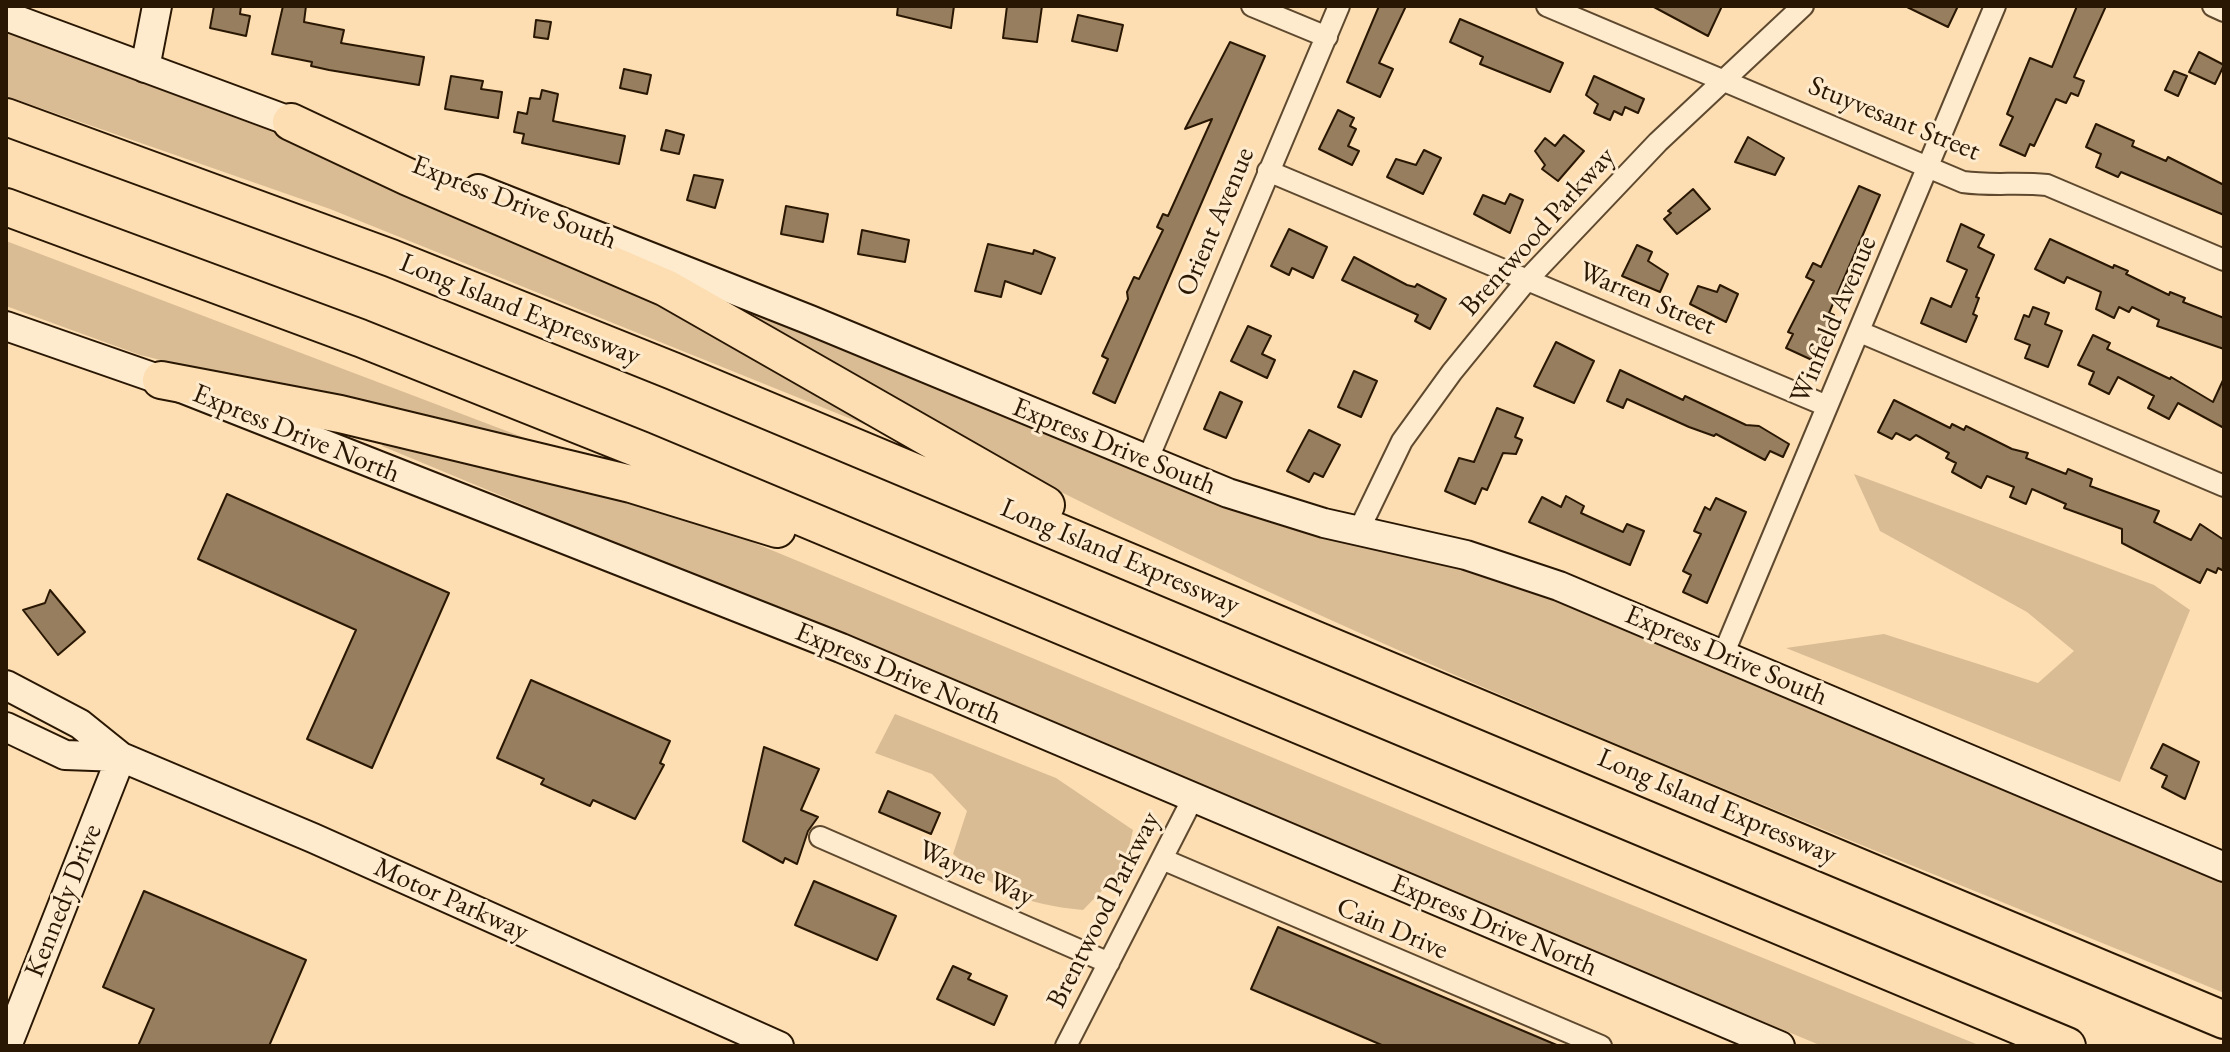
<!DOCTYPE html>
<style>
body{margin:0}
#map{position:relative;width:2230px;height:1052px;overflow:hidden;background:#fddeb2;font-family:"EB Garamond",serif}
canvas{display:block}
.frame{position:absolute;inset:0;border:8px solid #291703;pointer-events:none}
</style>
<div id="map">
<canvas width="2230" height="1052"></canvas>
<div class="frame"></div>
</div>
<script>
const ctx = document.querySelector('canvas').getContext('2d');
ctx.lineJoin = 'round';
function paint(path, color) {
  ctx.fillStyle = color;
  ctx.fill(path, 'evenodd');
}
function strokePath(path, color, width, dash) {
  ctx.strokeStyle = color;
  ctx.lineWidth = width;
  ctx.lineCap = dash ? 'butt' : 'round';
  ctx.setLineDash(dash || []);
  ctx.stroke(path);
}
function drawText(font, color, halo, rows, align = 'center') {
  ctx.font = font + ' "EB Garamond",serif';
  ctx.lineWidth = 6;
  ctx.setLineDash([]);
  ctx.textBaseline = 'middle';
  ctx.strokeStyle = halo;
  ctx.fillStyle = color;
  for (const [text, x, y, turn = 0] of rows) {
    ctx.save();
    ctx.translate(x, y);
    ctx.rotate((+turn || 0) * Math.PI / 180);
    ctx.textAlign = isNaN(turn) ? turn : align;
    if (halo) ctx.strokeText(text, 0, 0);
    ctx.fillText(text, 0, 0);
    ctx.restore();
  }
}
paint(new Path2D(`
 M6,32L260,127L609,268L891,435L330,209L6,96Z
 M6,241L612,471L140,355L6,306Z
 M757,308L1243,508L1522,583L2224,878V993C1828,829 1425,676 1043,483C944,433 849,372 753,317Z
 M385,439L637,502L723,530L1491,848L1981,1046H1822L382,446Z
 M1854,474L2154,585L2190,610L2120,782L1786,648L1884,634L2038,683L2074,651L2027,612L1880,531Z
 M895,714L1056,778L1133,830L1124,868L1083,910C1022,904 1000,892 953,854L967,811L932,774L875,753Z`), '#d9bc94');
const building = new Path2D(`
 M214,6H241L240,14L250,16L246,36L210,28Z
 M283,6H306L304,22L344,30L341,43L424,57L419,85L329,70L311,66L312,62L272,54Z
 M898,6H954L951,28L897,15Z
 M1007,6H1042L1037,42L1003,38Z
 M1379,6H1406L1379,63L1393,69L1380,97L1347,82Z
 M1652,6H1722L1708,36Z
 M1905,6H1958L1948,27Z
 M2077,6H2106L2074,77L2084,81L2078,96L2071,93L2066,103L2056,99L2034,146L2030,144L2025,156L2000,145L2013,117L2007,114L2030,58L2052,67Z
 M1078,15L1123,25L1117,51L1072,41Z
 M1460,19L1563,63L1550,92L1480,64L1483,57L1450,42Z
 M536,20L551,22L548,39L534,37Z
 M1230,42L1265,56L1115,403L1093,393L1108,359L1102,356L1128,299L1127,292L1134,277L1139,279L1163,230L1157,227L1163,214L1168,216L1212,119L1185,129Z
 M2199,52L2224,65L2215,84L2189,72Z
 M624,69L651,75L647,94L620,88Z
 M2174,71L2187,76L2178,96L2165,90Z
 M451,76L483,81L481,89L502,92L498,118L445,109Z
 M1594,76L1644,99L1638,113L1625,107L1622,115L1614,111L1610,120L1594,113L1598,104L1586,95Z
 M542,90L558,94L553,121L625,136L619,164L522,143L524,134L514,132L518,112L527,114L530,98L540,99Z
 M1338,110L1354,118L1350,126L1356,129L1348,146L1359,151L1352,165L1319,149Z
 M2096,124L2134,141L2132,146L2166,161L2168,157L2224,185V215L2121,172L2118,177L2096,167L2101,154L2086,147Z
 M666,130L684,135L679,154L661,150Z
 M1564,135L1584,151L1558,181L1542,169L1545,165L1535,151L1545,138L1555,146Z
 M1748,137L1784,158L1775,175L1735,162Z
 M1424,150L1441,158L1423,194L1387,177L1396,159L1416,165Z
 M694,175L723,180L715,208L687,200Z
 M1859,186L1880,195L1829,313L1834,315L1812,360L1786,348L1793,334L1788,332L1814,281L1806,277L1813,263L1821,267Z
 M1693,189L1710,209L1677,234L1664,219L1671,213L1668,211Z
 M1510,194L1523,200L1510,233L1474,214L1483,195L1505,204Z
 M786,206L828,214L823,242L781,234Z
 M1961,224L1984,235L1978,247L1994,255L1976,297L1979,298L1973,314L1977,316L1966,342L1921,323L1931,298L1951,307L1967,270L1947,261Z
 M1289,229L1327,247L1313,278L1292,268L1289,275L1271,266Z
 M862,230L909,240L905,262L858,254Z
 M2050,239L2113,268L2114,265L2128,271L2126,274L2169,295L2170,292L2185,298L2183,302L2224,318V349L2157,326L2159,320L2132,307L2129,312L2119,307L2114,318L2096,309L2101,292L2067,277L2064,283L2035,269Z
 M988,244L1033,254L1034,250L1055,258L1041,294L1005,281L1001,297L975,291Z
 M1637,245L1652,252L1648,261L1668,274L1660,292L1622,276Z
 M1354,257L1407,285L1415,287L1417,284L1446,299L1430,329L1415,321L1418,315L1342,280Z
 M1720,285L1738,294L1726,322L1690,304L1698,286L1717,292Z
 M2033,307L2049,313L2045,324L2062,331L2048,367L2025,358L2030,345L2015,339L2024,315L2029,317Z
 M1248,326L1271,336L1262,354L1275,360L1267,378L1231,361Z
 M2093,335L2110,343L2107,349L2170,379L2171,377L2213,402L2224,378V428L2178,403L2169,419L2148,408L2154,396L2118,377L2109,394L2089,384L2094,372L2078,365Z
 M1556,342L1594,361L1574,403L1534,386Z
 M1620,370L1683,400L1685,396L1746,425L1759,426L1789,444L1783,457L1770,451L1765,460L1716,434L1714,436L1689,427L1627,399L1623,408L1607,401Z
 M1354,371L1377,381L1361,417L1338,407Z
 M1220,392L1242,402L1226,438L1204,429Z
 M1894,400L1950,428L1952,424L1964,430L1966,426L2012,449L2028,453L2026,458L2066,474L2068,469L2092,479L2090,486L2159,511L2154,522L2191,540L2200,524L2224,540V571L2218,568L2216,573L2207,569L2200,583L2122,543V529L2064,508L2066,504L2032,489L2026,504L2010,497L2014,487L1987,476L1981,488L1952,472L1956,463L1946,458L1949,453L1916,435L1910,440L1896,433L1892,439L1878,432Z
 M1497,408L1523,418L1515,437L1522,440L1516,454L1503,453L1487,490L1482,488L1475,504L1445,491L1459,458L1474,462Z
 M1309,430L1340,445L1323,477L1314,473L1309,482L1287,471Z
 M227,494L449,593L372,768L307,739L356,630L198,559Z
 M1566,496L1584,506L1581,513L1623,532L1627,524L1644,531L1630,565L1529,522L1542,497L1561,507Z
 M1716,498L1746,512L1707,603L1683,592L1691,575L1683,571L1701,534L1694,531L1705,507L1710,510Z
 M50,590L85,632L58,655L23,610L45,603Z
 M531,680L670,741L660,763L664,765L635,819L593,800L590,806L541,784L544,779L497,758Z
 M2163,744L2199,762L2185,799L2162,787L2167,776L2151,768Z
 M764,747L819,769L801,810L818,817L808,831L797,864L785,858L783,863L743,841Z
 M888,791L940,813L931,834L879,812Z
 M814,881L896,916L877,960L795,925Z
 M144,891L306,960L269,1046H138L154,1009L103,987Z
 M1278,927L1559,1046H1384L1251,989Z
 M953,966L971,974L968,979L1007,996L994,1025L937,999Z`);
paint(building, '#977e5e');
strokePath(building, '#291703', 2);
const street = new Path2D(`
 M1252,6L1327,37
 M1547,6L1963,182C1991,186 2018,182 2047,185L2224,260
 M2213,6L2224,11
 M1268,171L1827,406
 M1860,332L2224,486
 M1147,461L1339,6
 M1359,530L1402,441L1452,372L1527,280L1658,142L1803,6
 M1723,655L1995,6
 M820,837L1109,963
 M1162,859L1601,1046
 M1066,1046L1192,800`);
const secondary = new Path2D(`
 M6,16L311,129
 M145,68L157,6
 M478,189L810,320L1228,493L1324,523L1466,555L1559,586L2224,867
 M6,326L161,380L841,648L1780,1046
 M6,685L80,724L121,757L313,838L779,1046
 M6,727L65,755L121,757
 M7,1046L121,757`);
const highway = new Path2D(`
 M6,117L391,258L673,371L2224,1020
 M291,122L408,177L666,288L1046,505
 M6,207L360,338L641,450L2067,1046
 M161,380L340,414L631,484L777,529`);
strokePath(street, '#5e492f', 24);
strokePath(secondary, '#291703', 32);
strokePath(highway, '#291703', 40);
strokePath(street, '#feeacd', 20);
strokePath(secondary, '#feeacd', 28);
strokePath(highway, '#fddeb2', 36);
drawText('28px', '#291703', '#feeacd', [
 ["Stuyvesant Street",1894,119,22],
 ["Express Drive South",514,203,21],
 ["Orient Avenue",1216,222,-67],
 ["Brentwood Parkway",1538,232,-48],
 ["Warren Street",1647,299,23],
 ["Long Island Expressway",520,310,22],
 ["Winfield Avenue",1834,320,-67],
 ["Express Drive North",296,434,22],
 ["Express Drive South",1114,447,22],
 ["Long Island Expressway",1120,557,23],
 ["Express Drive South",1726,656,23],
 ["Express Drive North",898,674,23],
 ["Long Island Expressway",1717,807,23],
 ["Wayne Way",976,874,24],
 ["Motor Parkway",451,900,24],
 ["Kennedy Drive",64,901,-68],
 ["Brentwood Parkway",1104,910,-63],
 ["Express Drive North",1494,926,23],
 ["Cain Drive",1392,929,23]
]);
</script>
